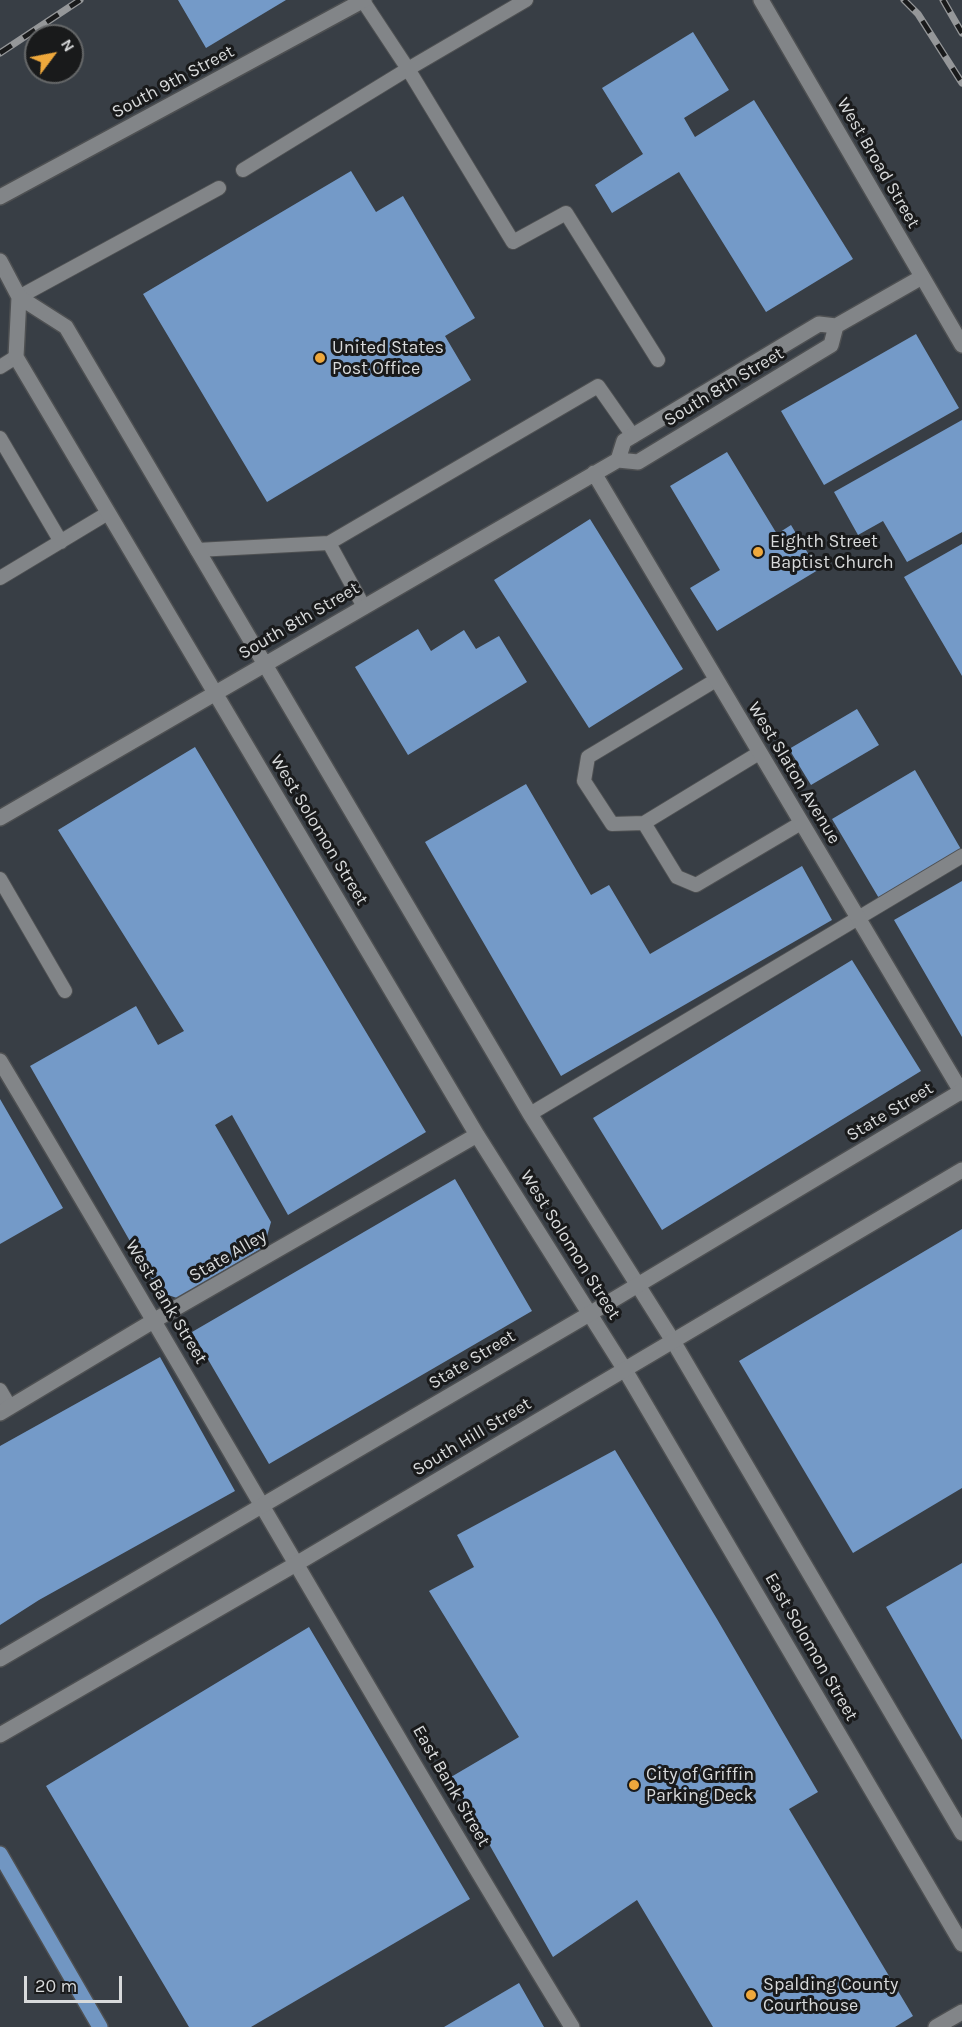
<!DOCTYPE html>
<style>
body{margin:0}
#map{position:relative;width:962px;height:2027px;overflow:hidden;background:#303335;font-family:Karla,sans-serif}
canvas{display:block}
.north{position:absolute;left:24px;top:24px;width:60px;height:60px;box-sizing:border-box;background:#191a1b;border:2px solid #656768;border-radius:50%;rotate:58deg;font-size:16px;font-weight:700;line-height:24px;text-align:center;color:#d8dadb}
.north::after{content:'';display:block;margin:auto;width:21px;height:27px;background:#eea83c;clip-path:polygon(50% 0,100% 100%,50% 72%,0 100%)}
.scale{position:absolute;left:24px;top:1976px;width:98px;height:27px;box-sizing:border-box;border:3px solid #d8dadb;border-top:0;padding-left:8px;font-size:18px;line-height:21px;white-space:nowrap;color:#d8dadb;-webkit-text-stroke:4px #191a1b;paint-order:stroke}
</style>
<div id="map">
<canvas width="962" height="2027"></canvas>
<div class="north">N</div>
<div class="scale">20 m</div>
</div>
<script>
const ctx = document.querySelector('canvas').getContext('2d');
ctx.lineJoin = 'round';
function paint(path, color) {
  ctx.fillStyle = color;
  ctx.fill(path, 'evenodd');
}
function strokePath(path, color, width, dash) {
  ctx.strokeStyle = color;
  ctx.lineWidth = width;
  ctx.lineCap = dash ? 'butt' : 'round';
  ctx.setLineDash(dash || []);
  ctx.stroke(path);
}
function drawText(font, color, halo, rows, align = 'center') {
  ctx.font = font + ' Karla,sans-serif';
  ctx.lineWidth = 6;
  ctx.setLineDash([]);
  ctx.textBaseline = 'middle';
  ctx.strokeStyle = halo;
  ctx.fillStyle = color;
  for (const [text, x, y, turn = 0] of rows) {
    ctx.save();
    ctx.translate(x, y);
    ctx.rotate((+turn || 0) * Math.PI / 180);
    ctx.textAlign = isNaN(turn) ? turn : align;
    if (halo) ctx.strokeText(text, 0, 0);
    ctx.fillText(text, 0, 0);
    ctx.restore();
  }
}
paint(new Path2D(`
 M0,0H962V2027H0ZM36,36H72V72H36Z`), '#383e45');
paint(new Path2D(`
 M178,0H286L206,48Z
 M693,32L729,90L684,118L695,137L754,100L853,259L766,312L679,172L612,213L595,185L643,154L602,88Z
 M351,171L376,212L403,196L475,318L445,336L471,380L267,502L143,294Z
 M916,334L959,408L824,485L781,411Z
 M962,420V532L907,562L883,521L858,535L834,492Z
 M727,452L777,534L791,525L818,570L717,631L690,588L720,570L670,486Z
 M590,519L683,669L589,728L494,580Z
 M962,544V676L904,577Z
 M418,629L431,651L464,630L476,649L499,636L527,682L408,755L355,667Z
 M857,709L879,745L811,785L789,749Z
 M195,747L426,1132L288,1215L232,1115L215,1125L271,1222L264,1247L177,1298L159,1292L30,1066L136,1006L158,1045L184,1031L58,830Z
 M915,770L962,851L880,900L832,819Z
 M526,784L591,895L609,885L650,954L802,866L832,920L561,1076L425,842Z
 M962,881V1037L894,920Z
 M852,960L921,1071L662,1230L593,1118Z
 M0,1099L63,1208L0,1244Z
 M455,1179L532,1311L269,1464L192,1332Z
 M962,1229V1488L853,1553L739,1361Z
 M160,1357L235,1491L39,1600L0,1625V1446Z
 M615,1450L717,1619L818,1792L789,1809L913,2016L895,2027H713L637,1900L553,1957L451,1777L519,1737L429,1591L474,1567L457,1535Z
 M962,1563V1740L886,1607Z
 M309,1627L470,1899L251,2027H189L46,1786Z
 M519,1983L544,2027H444Z`), '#749ac8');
const lane = new Path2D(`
 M526,0L408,69L513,242L566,213L658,360
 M243,170L408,69L363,1
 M19,297L219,188
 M0,367L16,357
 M0,438L61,542
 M197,550L329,543
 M0,578L108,513
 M364,607L329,543L598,386L633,436
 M716,680L588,757L584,781L612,824L644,823L677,877L696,885L801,823
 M644,823L759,753
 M0,879L65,991
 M530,1114L962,856
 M0,1390L10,1407`);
const street = new Path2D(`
 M0,197L364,0
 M0,261L19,297L66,327L530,1114L673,1341L962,1833
 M19,297L16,357L477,1135L625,1370L962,1944
 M618,460L624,441L819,324L836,326L922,277
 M594,473L962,1093
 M0,818L618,460L638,462L831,345L836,326
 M0,1061C192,1382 377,1708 572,2027
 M0,1413L155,1320L477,1135
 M936,2027L962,2012`);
const secondary = new Path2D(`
 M761,0L962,345
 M0,1659L591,1313L962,1091
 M0,1735L296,1564L962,1170`);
const primary = new Path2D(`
 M0,1854L100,2027`);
strokePath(lane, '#4e5052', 16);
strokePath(street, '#4e5052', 18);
strokePath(secondary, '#4e5052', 18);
strokePath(primary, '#4e5052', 18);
strokePath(lane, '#828588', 14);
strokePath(street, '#828588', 15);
strokePath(secondary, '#828588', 15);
strokePath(primary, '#7196c2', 15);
const rail = new Path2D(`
 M904,0L918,14L962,83
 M943,0L962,33
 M0,53L80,0`);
strokePath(rail, '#959799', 7);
strokePath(rail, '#191a1b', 4.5, [14]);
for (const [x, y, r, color] of [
 [320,358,6,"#eea83c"],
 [758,552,6,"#eea83c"],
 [634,1785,6,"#eea83c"],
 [751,1995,6,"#eea83c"]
]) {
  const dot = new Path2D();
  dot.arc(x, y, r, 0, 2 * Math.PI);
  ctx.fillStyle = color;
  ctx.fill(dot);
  strokePath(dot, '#191a1b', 2);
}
drawText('18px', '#d8dadb', '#191a1b', [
 ["South 9th Street",173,82,-28],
 ["West Broad Street",878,163,60],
 ["South 8th Street",724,387,-31],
 ["South 8th Street",299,621,-30],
 ["West Slaton Avenue",794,773,59],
 ["West Solomon Street",319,830,59],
 ["State Street",890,1112,-31],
 ["West Solomon Street",570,1245,58],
 ["State Alley",228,1256,-30],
 ["West Bank Street",166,1302,59],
 ["State Street",472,1360,-31],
 ["South Hill Street",472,1437,-31],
 ["East Solomon Street",811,1647,60],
 ["East Bank Street",451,1786,60]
]);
drawText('18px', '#d8dadb', '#191a1b', [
 ["United States",332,348],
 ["Post Office",332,369],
 ["Eighth Street",770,542],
 ["Baptist Church",770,563],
 ["City of Griffin",646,1775],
 ["Parking Deck",646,1796],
 ["Spalding County",763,1985],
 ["Courthouse",763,2006]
], 'left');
</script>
